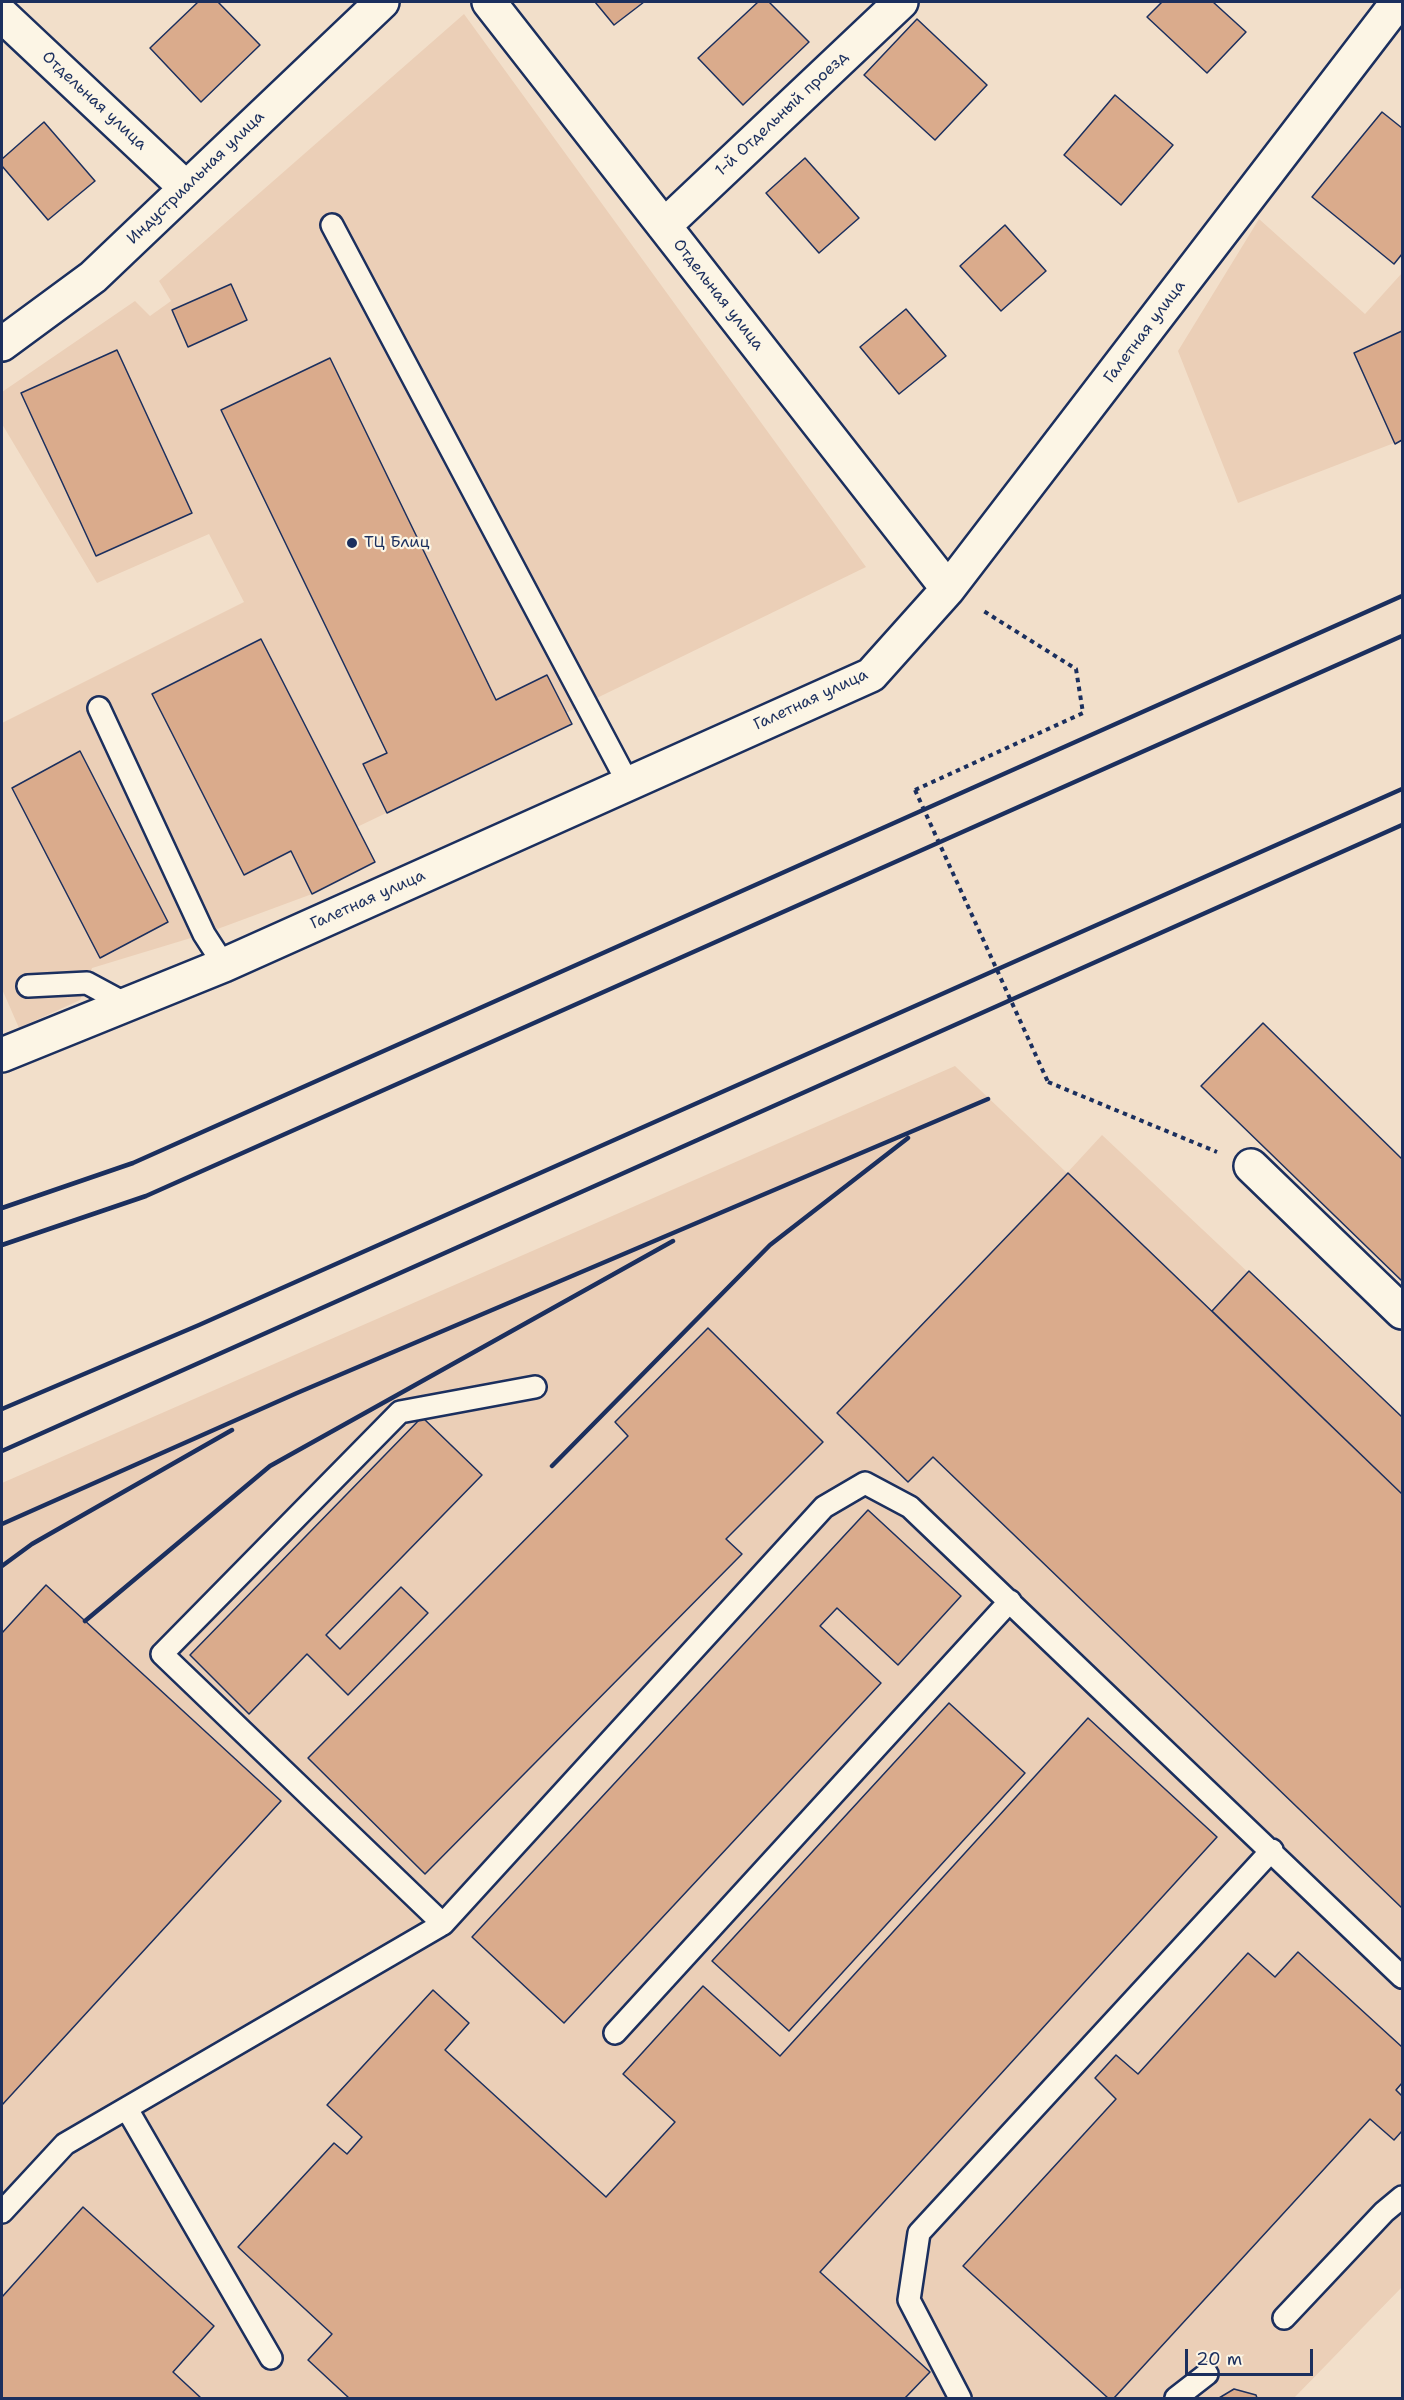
<!DOCTYPE html>
<meta charset="utf-8">
<style>
body{margin:0}
#map{position:relative;width:1404px;height:2400px;overflow:hidden;background:#f2dfca;font-family:"Shantell Sans",sans-serif}
canvas{display:block}
.frame{position:absolute;inset:0;border:3px solid #1b2f5e;pointer-events:none}
.scale{position:absolute;left:1185px;top:2349px;width:128px;height:27px;box-sizing:border-box;border:3px solid #1b2f5e;border-top:0;padding-left:8px;font-size:18px;line-height:21px;white-space:nowrap;color:#1b2f5e;-webkit-text-stroke:4px #fcf5e5;paint-order:stroke}
</style>
<div id="map">
<canvas width="1404" height="2400"></canvas>
<div class="frame"></div>
<div class="scale">20 m</div>
</div>
<script>
const ctx = document.querySelector('canvas').getContext('2d');
ctx.lineJoin = 'round';
function paint(path, color) {
  ctx.fillStyle = color;
  ctx.fill(path, 'evenodd');
}
function strokePath(path, color, width, dash) {
  ctx.strokeStyle = color;
  ctx.lineWidth = width;
  ctx.lineCap = dash ? 'butt' : 'round';
  ctx.setLineDash(dash || []);
  ctx.stroke(path);
}
function drawText(font, color, halo, rows, align = 'center') {
  ctx.font = font + ' "Shantell Sans",sans-serif';
  ctx.lineWidth = 4.5;
  ctx.setLineDash([]);
  ctx.textBaseline = 'middle';
  ctx.strokeStyle = halo;
  ctx.fillStyle = color;
  for (const [text, x, y, turn = 0] of rows) {
    ctx.save();
    ctx.translate(x, y);
    ctx.rotate((+turn || 0) * Math.PI / 180);
    ctx.textAlign = isNaN(turn) ? turn : align;
    if (halo) ctx.strokeText(text, 0, 0);
    ctx.fillText(text, 0, 0);
    ctx.restore();
  }
}
paint(new Path2D(`
 M464,14L866,567L566,713L572,724L357,827L375,862L312,894L204,934L92,968L80,1000L19,1028L2,989V723L244,602L209,534L97,583L2,424V392L135,301L150,316L171,301L159,281Z
 M1259,219L1365,314L1402,273V440L1238,503L1178,351Z
 M955,1066L1067,1173L1102,1135L1402,1417V2287L1294,2398H2V1483Z`), '#ebcfb7');
const building = new Path2D(`
 M198,2H218L260,45L201,102L150,48Z
 M595,2H644L614,25Z
 M758,2H769L809,42L743,105L698,58Z
 M1162,2H1213L1246,32L1207,73L1147,17Z
 M917,19L987,85L935,140L864,75Z
 M1115,95L1173,145L1121,205L1064,155Z
 M1382,112L1402,128V254L1394,264L1312,197Z
 M44,122L95,181L48,220L2,166V159Z
 M805,158L859,218L819,253L766,193Z
 M1005,225L1046,271L1001,311L960,266Z
 M231,284L247,320L188,347L172,310Z
 M906,309L946,356L899,394L860,347Z
 M1402,331V440L1395,444L1354,353Z
 M117,350L192,513L96,556L21,393Z
 M330,358L496,700L547,675L572,724L387,813L363,764L387,753L221,410Z
 M261,639L375,862L312,894L291,851L244,875L152,694Z
 M80,751L168,922L100,958L12,788Z
 M1263,1023L1402,1159V1281L1201,1086Z
 M1068,1173L1402,1494V1908L933,1457L908,1482L837,1413Z
 M1249,1271L1402,1417V1494L1212,1311Z
 M708,1328L823,1442L726,1539L742,1554L425,1874L308,1758L628,1436L615,1422Z
 M422,1417L482,1475L326,1635L340,1649L401,1587L428,1613L348,1695L307,1654L249,1714L190,1655Z
 M868,1510L961,1596L898,1665L837,1608L820,1626L881,1683L564,2023L472,1937Z
 M46,1585L281,1801L2,2105V1633Z
 M949,1703L1025,1773L789,2031L712,1961Z
 M1088,1718L1217,1837L820,2272L930,2372L905,2398H349L308,2360L332,2334L238,2247L334,2143L347,2154L362,2137L327,2105L433,1990L469,2023L445,2050L606,2197L675,2122L623,2074L703,1986L780,2056Z
 M1298,1952L1402,2047V2083L1396,2090L1402,2096V2131L1394,2140L1370,2119L1114,2398H1108L963,2266L1116,2099L1095,2078L1116,2055L1138,2074L1248,1953L1275,1977Z
 M83,2207L214,2326L173,2372L201,2398H2V2297Z
 M1234,2389L1256,2395L1257,2398H1219Z`);
paint(building, '#daab8c');
strokePath(building, '#1b2f5e', 1.5);
const service = new Path2D(`
 M332,225L628,783
 M99,708L204,934L224,965
 M28,986L87,983L126,1004
 M443,1924L162,1654L400,1412L535,1387
 M615,2033L1010,1601
 M127,2109L271,2358
 M2,2212L65,2144L443,1924L824,1507L865,1483L910,1507L1402,1977
 M1284,2318L1384,2212L1402,2197
 M960,2398L909,2300L919,2233L1272,1850
 M1176,2398L1207,2374`);
const minor = new Path2D(`
 M489,2L948,589
 M2,15L186,188
 M664,226L901,2
 M2,344L93,277L382,2
 M2,1055L224,965L871,675L948,589L1398,2
 M1251,1166L1402,1312`);
strokePath(service, '#1b2f5e', 26);
strokePath(minor, '#1b2f5e', 38);
strokePath(new Path2D(`
 M915,790L1083,713L1076,669L982,610
 M1048,1082L1217,1152`), '#1b2f5e', 4, [4.5, 4.5]);
strokePath(service, '#fcf5e5', 21);
strokePath(minor, '#fcf5e5', 33);
strokePath(new Path2D(`
 M2,1208L133,1163L1402,596
 M2,1245L146,1196L1402,636
 M2,1409L199,1325L1402,789
 M2,1451L1402,825
 M552,1466L770,1245L908,1138
 M2,1524L297,1393L988,1099
 M2,1566L32,1544L232,1430
 M85,1621L270,1466L673,1241`), '#1b2f5e', 4.5);
strokePath(new Path2D(`
 M915,790L1048,1082`), '#1b2f5e', 4, [4.5, 4.5]);
for (const [x, y, r, color] of [
 [352,543,6,"#1b2f5e"]
]) {
  const dot = new Path2D();
  dot.arc(x, y, r, 0, 2 * Math.PI);
  ctx.fillStyle = color;
  ctx.fill(dot);
  strokePath(dot, '#fcf5e5', 2);
}
drawText('16px', '#1b2f5e', '#fcf5e5', [
 ["Отдельная улица",94,101,43],
 ["1-й Отдельный проезд",782,114,-43],
 ["Индустриальная улица",196,178,-44],
 ["Отдельная улица",718,295,52],
 ["Галетная улица",1145,332,-53],
 ["Галетная улица",811,700,-25],
 ["Галетная улица",368,900,-24]
]);
drawText('16px', '#1b2f5e', '#fcf5e5', [
 ["ТЦ Блиц",364,543]
], 'left');
</script>
